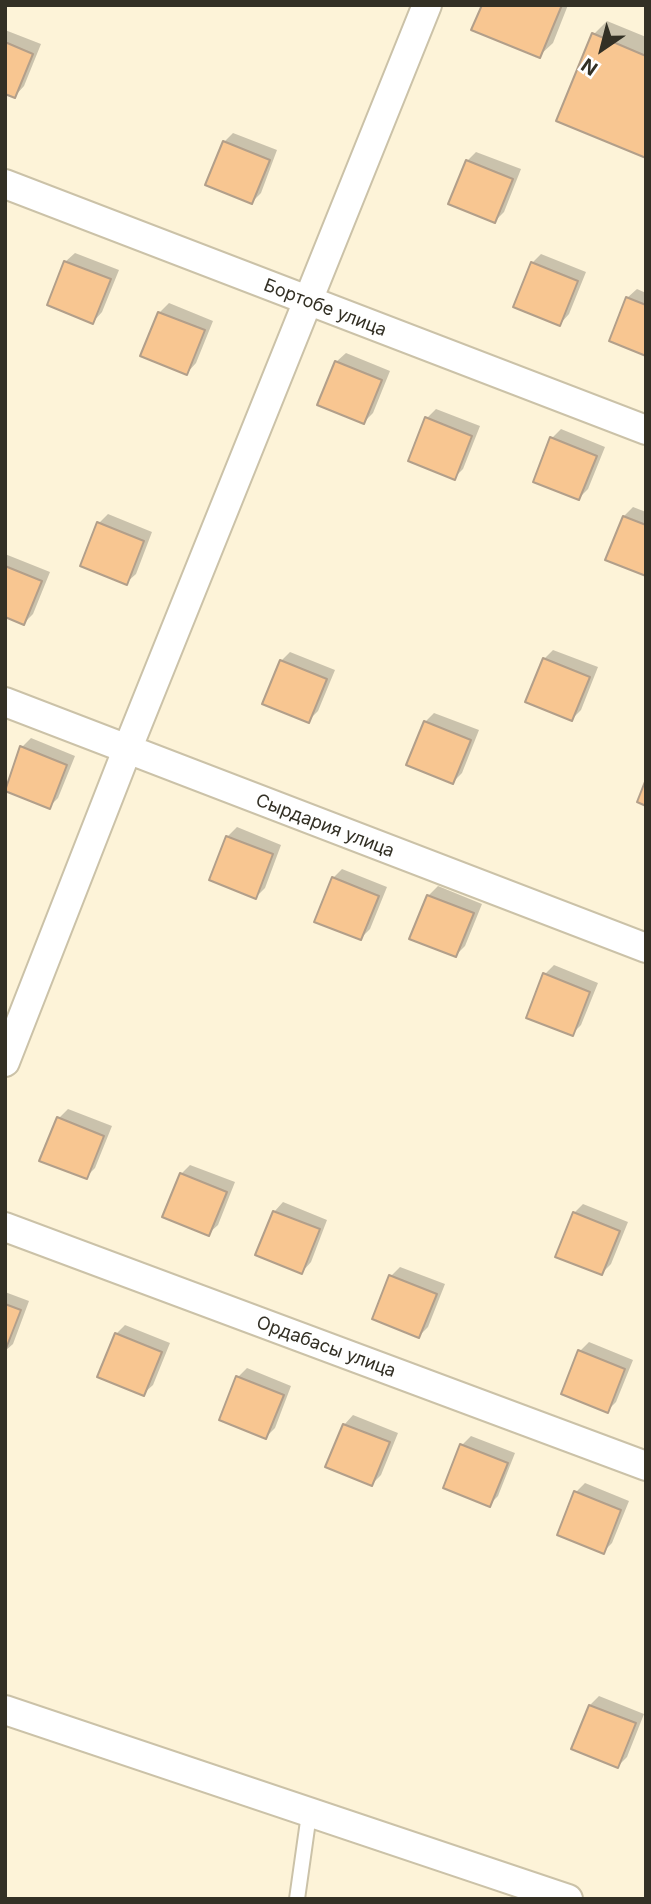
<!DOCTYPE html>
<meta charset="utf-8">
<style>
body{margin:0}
#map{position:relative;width:651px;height:1904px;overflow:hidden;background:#fdf3d8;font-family:Inter,sans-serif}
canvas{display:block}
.frame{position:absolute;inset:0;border:7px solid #333025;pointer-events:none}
.north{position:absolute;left:567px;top:14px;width:70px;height:70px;-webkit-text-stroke:5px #fff;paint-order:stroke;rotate:215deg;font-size:19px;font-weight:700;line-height:28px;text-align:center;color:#333025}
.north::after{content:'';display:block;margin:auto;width:24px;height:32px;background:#333025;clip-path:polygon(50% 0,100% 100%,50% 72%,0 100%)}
</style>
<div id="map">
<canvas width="651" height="1904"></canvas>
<div class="frame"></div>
<div class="north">N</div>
</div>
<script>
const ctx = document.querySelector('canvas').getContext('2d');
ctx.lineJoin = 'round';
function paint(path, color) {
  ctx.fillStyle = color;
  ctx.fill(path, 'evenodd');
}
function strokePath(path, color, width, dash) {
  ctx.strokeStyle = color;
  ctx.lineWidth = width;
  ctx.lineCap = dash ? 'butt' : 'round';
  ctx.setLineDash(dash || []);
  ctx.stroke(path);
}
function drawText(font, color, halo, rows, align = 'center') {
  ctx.font = font + ' Inter,sans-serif';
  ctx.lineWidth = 6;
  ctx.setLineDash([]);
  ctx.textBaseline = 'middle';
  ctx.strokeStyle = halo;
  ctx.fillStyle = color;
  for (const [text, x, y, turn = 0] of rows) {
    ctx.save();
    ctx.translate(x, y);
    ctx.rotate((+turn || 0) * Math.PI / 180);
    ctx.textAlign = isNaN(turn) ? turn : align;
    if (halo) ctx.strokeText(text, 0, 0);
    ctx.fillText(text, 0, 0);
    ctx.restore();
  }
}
paint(new Path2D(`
 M484,5H568L553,43L539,56Z
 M607,21L646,37V156L594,34Z
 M5,30L41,44L24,86L15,96L5,92Z
 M233,133L277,150L261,193L252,202L224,142Z
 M476,152L521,169L504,212L495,221L467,161Z
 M75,253L119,270L102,312L93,322L65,262Z
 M541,254L586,272L569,314L560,324L532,263Z
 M637,289L646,293V354L627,298Z
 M169,303L213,321L196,363L187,373L142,355L159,313Z
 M346,353L390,371L373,413L364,422L336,362Z
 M436,409L480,426L463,469L454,478L427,418Z
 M561,429L605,447L588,489L579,498L552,438Z
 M633,507L646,512V574L624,516Z
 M108,514L152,532L136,574L126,583L99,523Z
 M5,554L50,572L33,614L24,623L5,615Z
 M553,650L598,667L581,710L572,719L544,659Z
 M290,652L335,670L318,711L309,720L281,661Z
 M434,713L479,730L462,773L453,782L425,722Z
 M31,738L75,756L58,798L49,807L5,789L22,747Z
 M237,827L281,845L265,888L256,897L211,879L228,836Z
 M342,869L387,887L370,929L361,938L333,878Z
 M438,886L482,904L465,946L456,955L412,938L428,896Z
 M554,965L598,983L581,1025L572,1034L545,974Z
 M68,1109L112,1126L95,1168L86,1177L59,1118Z
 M190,1165L235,1182L218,1225L208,1234L181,1174Z
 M283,1202L327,1220L311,1262L302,1272L274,1212Z
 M583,1204L628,1222L611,1264L602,1273L574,1213Z
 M400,1267L445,1284L428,1327L419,1336L391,1276Z
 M5,1292L29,1301L13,1344L5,1351Z
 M125,1325L170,1343L153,1385L143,1394L116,1334Z
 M589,1342L633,1360L616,1402L607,1411L580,1351Z
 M247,1368L291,1386L275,1428L266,1437L238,1377Z
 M353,1415L398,1433L381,1475L372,1484L344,1425Z
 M471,1436L515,1453L498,1496L489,1505L445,1487L462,1445Z
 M585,1483L629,1501L612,1543L603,1552L576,1492Z
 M599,1696L644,1714L627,1757L618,1766L574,1748L590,1705Z`), '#0003');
const building = new Path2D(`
 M482,5H562L540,58L471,30Z
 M592,33L646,56V158L556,121Z
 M5,42L33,54L15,98L5,94Z
 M223,141L270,160L252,204L205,185Z
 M466,160L513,179L495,223L448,204Z
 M64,261L111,279L93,324L47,305Z
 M531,262L578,281L560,326L513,307Z
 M626,297L646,305V356L609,341Z
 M158,312L205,330L187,375L140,356Z
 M335,361L382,380L364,424L317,405Z
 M425,417L472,436L455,480L408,461Z
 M550,437L597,456L579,500L533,482Z
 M623,516L646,525V576L605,560Z
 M97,522L144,541L127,585L80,566Z
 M5,566L42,581L24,625L5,617Z
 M543,658L590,677L572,721L525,702Z
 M280,660L327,679L309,723L262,704Z
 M424,721L471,740L453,784L406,765Z
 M20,746L67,765L50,809L5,791Z
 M646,779V806L637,802Z
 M226,836L273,854L256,899L209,880Z
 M332,877L379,896L361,940L314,922Z
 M427,895L474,913L456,957L409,939Z
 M543,973L590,992L573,1036L526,1018Z
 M57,1117L104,1136L87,1179L39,1161Z
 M180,1173L227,1192L209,1236L162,1217Z
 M273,1211L320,1229L302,1274L255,1255Z
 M573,1212L620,1231L602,1275L555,1257Z
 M389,1275L437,1294L419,1338L372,1319Z
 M5,1304L21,1310L5,1351Z
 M115,1333L162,1352L144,1396L97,1377Z
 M578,1350L625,1369L608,1413L561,1394Z
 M236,1376L284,1395L266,1439L219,1420Z
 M343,1424L390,1442L372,1486L325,1467Z
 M460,1444L508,1463L490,1507L443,1488Z
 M574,1491L621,1510L604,1554L557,1535Z
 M589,1705L636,1723L618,1768L571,1749Z`);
paint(building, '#f8c691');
strokePath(building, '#b29f8a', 2);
const lane = new Path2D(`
 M297,1899L309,1814`);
const street = new Path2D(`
 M5,184L646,430
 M5,702L646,948
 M5,1062L127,750L427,5
 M5,1227L646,1466
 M5,1710L568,1899`);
strokePath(lane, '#cbc2a8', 18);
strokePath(street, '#cbc2a8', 32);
strokePath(lane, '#fff', 14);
strokePath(street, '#fff', 28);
drawText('18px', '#333025', '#fff', [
 ["Бортобе улица",325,308,21],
 ["Сырдария улица",325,826,21],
 ["Ордабасы улица",326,1347,20]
]);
</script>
